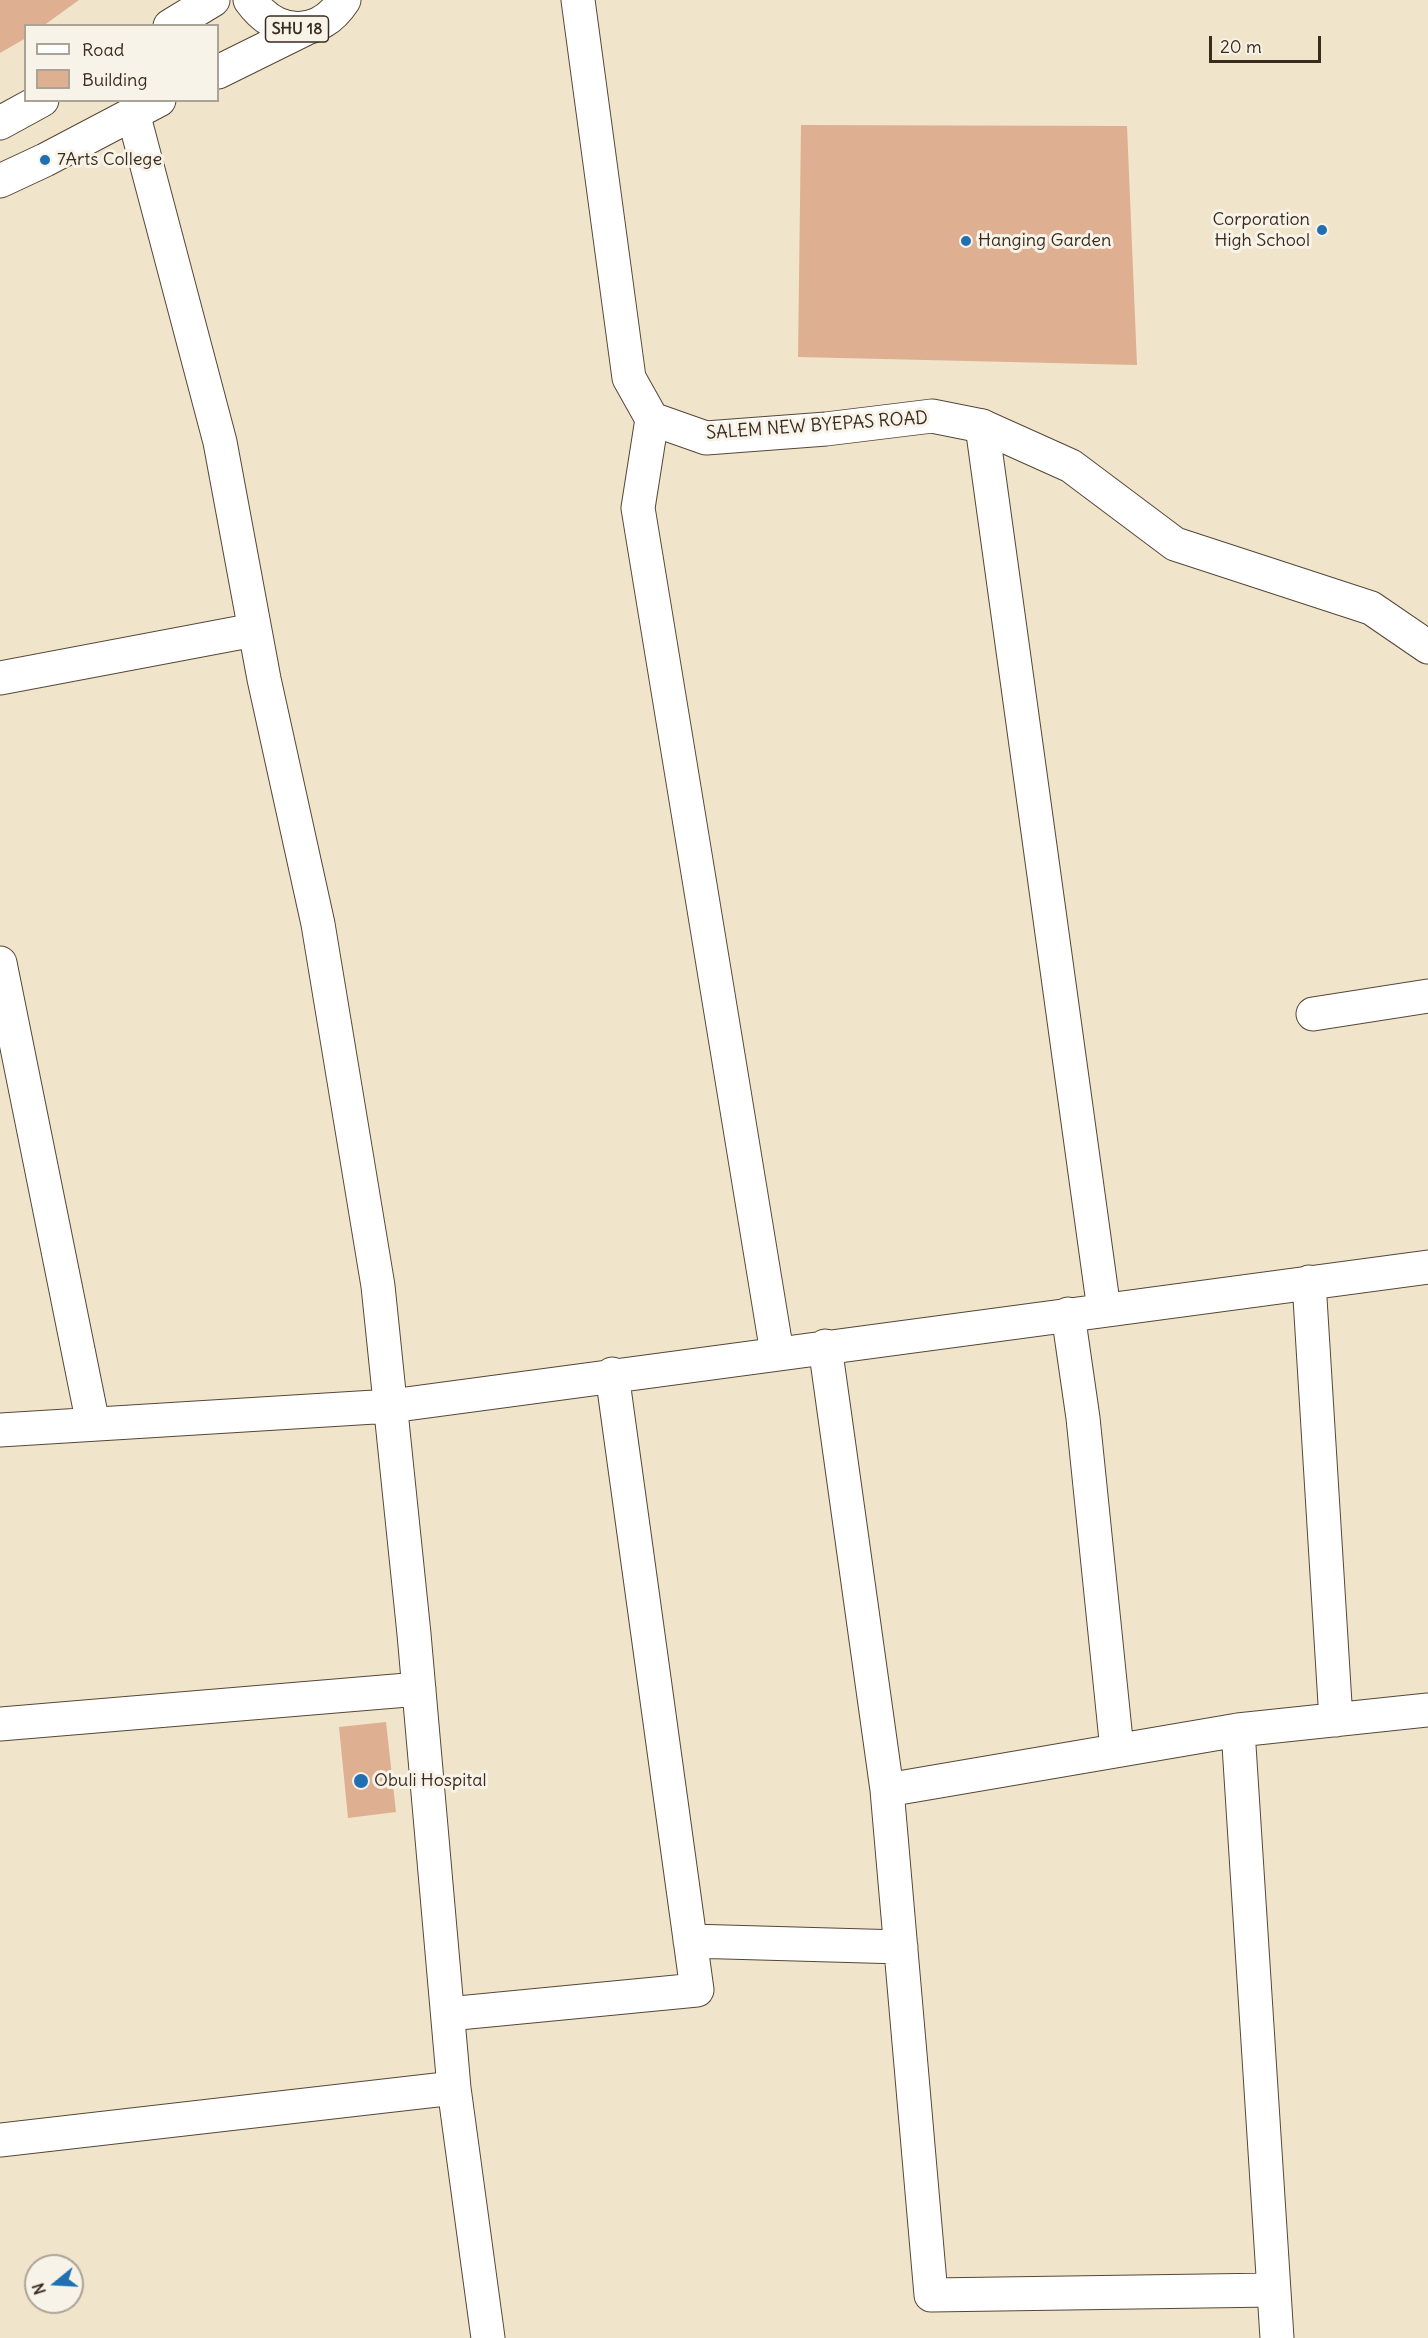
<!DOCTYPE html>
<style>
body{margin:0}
#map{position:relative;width:1428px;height:2338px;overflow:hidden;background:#f0e5ca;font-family:Delius,sans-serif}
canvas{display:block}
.legend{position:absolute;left:24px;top:24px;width:195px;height:78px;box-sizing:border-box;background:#f7f3e8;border:2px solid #aca397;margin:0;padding:8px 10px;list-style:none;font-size:18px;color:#3b2a1e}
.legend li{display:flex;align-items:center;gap:12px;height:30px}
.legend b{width:30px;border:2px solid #aca397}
.north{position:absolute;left:24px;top:2254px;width:60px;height:60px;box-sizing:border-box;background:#f7f3e8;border:2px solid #aca397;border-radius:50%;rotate:252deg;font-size:16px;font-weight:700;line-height:24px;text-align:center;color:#3b2a1e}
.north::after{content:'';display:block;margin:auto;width:21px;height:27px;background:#1f6fb2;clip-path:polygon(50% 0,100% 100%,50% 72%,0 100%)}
.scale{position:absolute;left:1209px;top:36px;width:112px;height:27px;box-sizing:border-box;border:3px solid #3b2a1e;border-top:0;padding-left:8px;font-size:18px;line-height:21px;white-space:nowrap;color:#3b2a1e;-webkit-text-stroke:4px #f7f3e8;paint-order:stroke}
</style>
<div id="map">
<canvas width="1428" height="2338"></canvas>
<ul class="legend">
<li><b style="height:8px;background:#fff"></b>Road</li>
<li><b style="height:16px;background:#dfaf91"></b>Building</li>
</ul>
<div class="north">N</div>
<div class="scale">20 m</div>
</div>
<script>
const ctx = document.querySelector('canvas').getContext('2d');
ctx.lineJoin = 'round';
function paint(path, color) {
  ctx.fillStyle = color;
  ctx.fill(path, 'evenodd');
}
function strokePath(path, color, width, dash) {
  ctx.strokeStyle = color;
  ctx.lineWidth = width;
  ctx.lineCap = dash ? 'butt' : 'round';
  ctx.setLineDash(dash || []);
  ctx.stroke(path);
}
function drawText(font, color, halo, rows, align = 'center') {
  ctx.font = font + ' Delius,sans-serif';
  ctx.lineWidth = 6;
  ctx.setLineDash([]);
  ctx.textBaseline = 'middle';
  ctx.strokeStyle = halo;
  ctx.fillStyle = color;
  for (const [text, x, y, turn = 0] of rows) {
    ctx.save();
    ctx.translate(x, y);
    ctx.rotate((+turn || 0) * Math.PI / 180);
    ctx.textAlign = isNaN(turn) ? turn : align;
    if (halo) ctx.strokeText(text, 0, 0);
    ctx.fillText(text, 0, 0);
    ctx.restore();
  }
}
paint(new Path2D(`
 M0,0H79L43,26H26V38L0,53Z
 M801,125L1127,126L1137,365L798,357Z
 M386,1722L396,1812L348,1818L339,1727Z`), '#dfaf91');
const minor = new Path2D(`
 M133,113L220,442L264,679L318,924L378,1286L414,1634L454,2088L488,2338
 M652,419L638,508L777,1353
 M982,426L1104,1310
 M0,678L254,630
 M0,963L93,1424
 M1313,1014L1428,996
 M1309,1282L1336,1720
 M1068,1314L1083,1418L1117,1750
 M825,1346L887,1790L1238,1730
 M0,1430L391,1406L1428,1267
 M0,1724L419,1689
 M887,1790L931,2295L1273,2290
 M690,1941L901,1947
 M448,2014L697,1990L612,1374
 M0,2140L454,2088
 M1277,2338L1238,1730L1428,1710`);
const tertiary = new Path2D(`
 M578,0L629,378L652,419L706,438L826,429L932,416L982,426L1071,466L1175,544L1371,608L1428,647`);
const primary = new Path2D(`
 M250,0C276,37 319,39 344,0
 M170,26L213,0
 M218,72L305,29
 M0,123L42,100
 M0,181L45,160L159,100`);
strokePath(minor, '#564638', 35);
strokePath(tertiary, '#564638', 35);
strokePath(primary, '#564638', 35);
strokePath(minor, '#fff', 33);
strokePath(tertiary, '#fff', 33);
strokePath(primary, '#fff', 33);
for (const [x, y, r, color] of [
 [45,160,6,"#1f6fb2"],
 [1322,230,6,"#1f6fb2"],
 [966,241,6,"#1f6fb2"],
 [361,1781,8,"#1f6fb2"]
]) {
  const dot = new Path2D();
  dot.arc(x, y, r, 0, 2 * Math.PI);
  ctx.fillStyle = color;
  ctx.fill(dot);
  strokePath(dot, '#f7f3e8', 2);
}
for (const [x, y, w] of [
 [297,29,63]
]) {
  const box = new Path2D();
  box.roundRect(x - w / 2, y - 13, w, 26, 4.5);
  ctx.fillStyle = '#f7f3e8';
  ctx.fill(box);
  strokePath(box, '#3b2a1e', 1.5);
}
drawText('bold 16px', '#3b2a1e', null, [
 ["SHU 18",297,29]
]);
drawText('18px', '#3b2a1e', '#f7f3e8', [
 ["7Arts College",57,160],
 ["Corporation",1310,220,"right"],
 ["High School",1310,241,"right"],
 ["Hanging Garden",978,241],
 ["Obuli Hospital",374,1781]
], 'left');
drawText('18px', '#3b2a1e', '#f7f3e8', [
 ["SALEM NEW BYEPAS ROAD",817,426,-4]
]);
</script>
